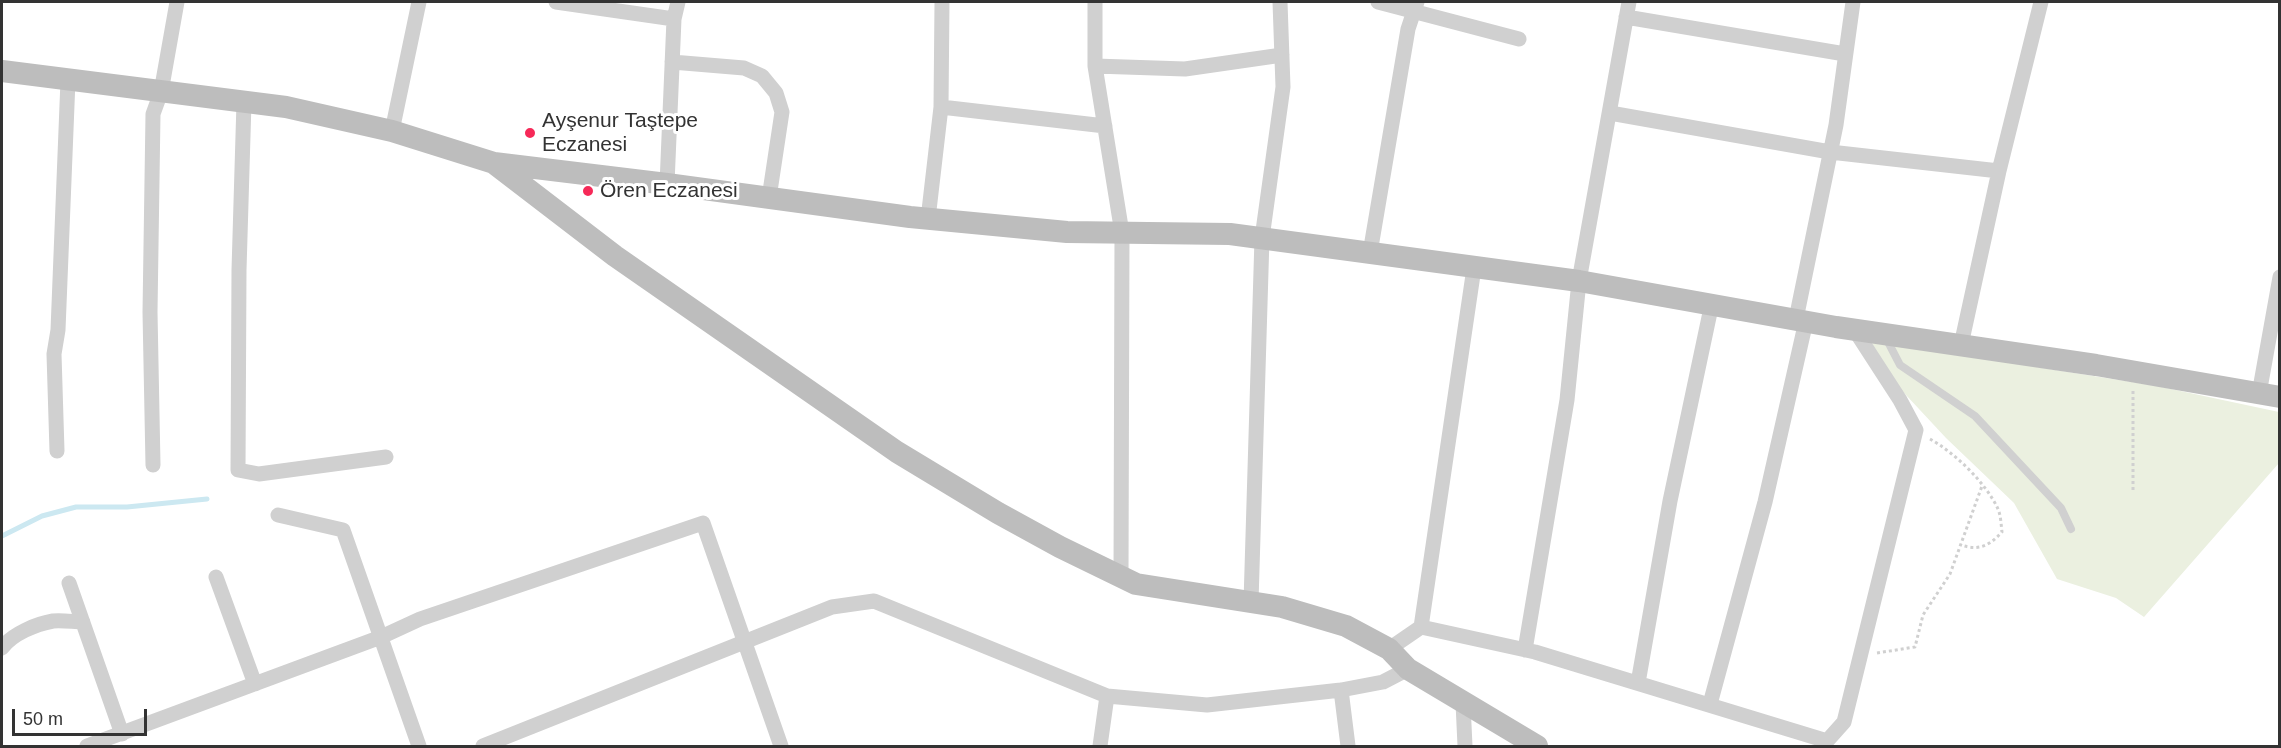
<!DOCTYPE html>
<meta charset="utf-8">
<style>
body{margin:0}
#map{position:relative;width:2281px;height:748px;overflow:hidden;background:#fff;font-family:Helvetica,sans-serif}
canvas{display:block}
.frame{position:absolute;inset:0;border:3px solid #333;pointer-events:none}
.scale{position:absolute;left:12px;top:709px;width:135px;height:27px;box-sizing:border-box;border:3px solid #333;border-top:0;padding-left:8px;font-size:18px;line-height:21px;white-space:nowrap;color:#333;-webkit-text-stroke:4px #fff;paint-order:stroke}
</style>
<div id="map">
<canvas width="2281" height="748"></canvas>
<div class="frame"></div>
<div class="scale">50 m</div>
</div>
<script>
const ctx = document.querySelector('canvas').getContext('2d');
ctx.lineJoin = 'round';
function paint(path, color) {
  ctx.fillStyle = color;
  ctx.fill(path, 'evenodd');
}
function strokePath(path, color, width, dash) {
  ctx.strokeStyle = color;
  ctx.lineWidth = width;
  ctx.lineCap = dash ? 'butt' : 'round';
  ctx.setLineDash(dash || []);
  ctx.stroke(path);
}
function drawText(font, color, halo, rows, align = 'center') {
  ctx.font = font + ' Helvetica,sans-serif';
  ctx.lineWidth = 6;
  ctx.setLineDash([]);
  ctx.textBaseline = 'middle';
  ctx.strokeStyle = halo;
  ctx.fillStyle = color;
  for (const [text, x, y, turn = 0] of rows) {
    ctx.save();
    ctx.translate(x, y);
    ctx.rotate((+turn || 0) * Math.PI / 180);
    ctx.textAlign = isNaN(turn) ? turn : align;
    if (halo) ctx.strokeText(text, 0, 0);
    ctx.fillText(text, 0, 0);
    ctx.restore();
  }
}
paint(new Path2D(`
 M1871,341L2157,386L2279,412V463L2144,617L2116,598L2057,579L2014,503L1946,438L1892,380L1878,359Z`), '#ebf0e0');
strokePath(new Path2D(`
 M2,536L42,516L76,507H127L207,499`), '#cce8f1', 5);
strokePath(new Path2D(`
 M2133,391V493
 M1930,439C1955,453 1986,483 1998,509C2001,516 2001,525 2002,532C1989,546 1979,551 1961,545
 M1877,653L1915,647L1923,615L1950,574L1982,486`), '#d0d0d0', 3, [3, 3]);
strokePath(new Path2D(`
 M1886,338L1900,365L1975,416L2061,508L2071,529`), '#d0d0d0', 8);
strokePath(new Path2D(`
 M556,2L674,19
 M1095,2V66L1122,233L1121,576
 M1378,2L1519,39
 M1626,17L1845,54
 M672,62L744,68L762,76L776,93L782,112L769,198
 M1095,66L1185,69L1282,55
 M244,102L239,270L238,470L259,474L386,457
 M941,107L1105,126
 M1610,113L1830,152L1999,171
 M392,131L419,2
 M667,184L674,19L678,2
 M928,219L941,107L942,2
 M1370,253L1408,29L1417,2
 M1796,319L1836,125L1853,2
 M1961,345L1999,171L2041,2
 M2259,394L2280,277
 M57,451L54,354L58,330L68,80
 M153,465L150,312L153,114L161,92L177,2
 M278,515L343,530L419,746
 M216,577L255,684
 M69,583L122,734
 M1251,602L1262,238L1283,87L1280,2
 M1421,627L1535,652L1827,741L1844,722L1916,430L1900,400L1854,329
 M2,648C12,634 36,624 53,621C63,620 74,622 83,622
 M1389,649L1421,627L1474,268
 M1525,650L1567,400L1579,281L1629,2
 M1638,683L1670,501L1712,303
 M1341,690L1348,746
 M1463,703L1465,746
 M1710,704L1765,502L1806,321
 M87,746L381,637L420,619L703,523L781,746
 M483,746L832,607L874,601L1107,696L1207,705L1341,690L1383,682L1408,669
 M1100,746L1107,696`), '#d0d0d0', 15);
strokePath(new Path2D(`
 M2,71L286,107L392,131L494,163L667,184L910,217L1067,232L1230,234L1579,281L1836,327L2096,365L2280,397
 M495,164L615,256L897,452L998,513L1060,547L1136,584L1282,607L1346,626L1389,649L1408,669L1537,746`), '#bdbdbd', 22);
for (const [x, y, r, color] of [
 [530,133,6,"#f62958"],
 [588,191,6,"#f62958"]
]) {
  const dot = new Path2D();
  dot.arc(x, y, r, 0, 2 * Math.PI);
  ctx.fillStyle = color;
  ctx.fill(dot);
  strokePath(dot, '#fff', 2);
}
drawText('21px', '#333', '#fff', [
 ["Ayşenur Taştepe",542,121],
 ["Eczanesi",542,145],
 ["Ören Eczanesi",600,191]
], 'left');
</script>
